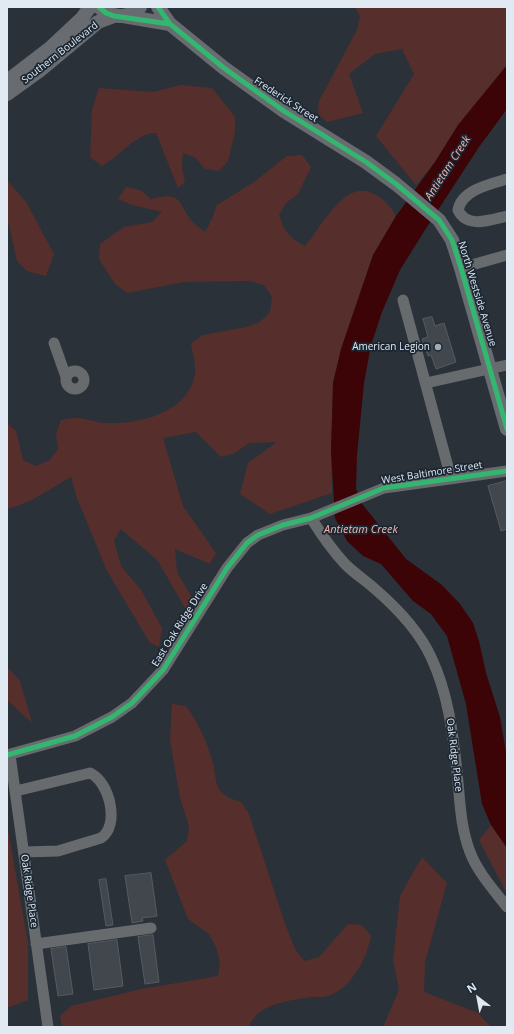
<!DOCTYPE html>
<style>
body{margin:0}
#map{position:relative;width:514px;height:1034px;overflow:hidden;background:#2a3138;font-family:"Open Sans",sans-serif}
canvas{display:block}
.frame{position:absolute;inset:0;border:8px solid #e1e9f2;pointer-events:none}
.north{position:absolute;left:458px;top:978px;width:40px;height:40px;-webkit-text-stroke:3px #1b2733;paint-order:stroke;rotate:328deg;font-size:11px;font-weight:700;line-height:16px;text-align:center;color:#e1e9f2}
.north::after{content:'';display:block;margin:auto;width:14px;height:18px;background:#e1e9f2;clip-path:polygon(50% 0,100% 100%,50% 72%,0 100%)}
</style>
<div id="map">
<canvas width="514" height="1034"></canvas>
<div class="frame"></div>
<div class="north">N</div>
</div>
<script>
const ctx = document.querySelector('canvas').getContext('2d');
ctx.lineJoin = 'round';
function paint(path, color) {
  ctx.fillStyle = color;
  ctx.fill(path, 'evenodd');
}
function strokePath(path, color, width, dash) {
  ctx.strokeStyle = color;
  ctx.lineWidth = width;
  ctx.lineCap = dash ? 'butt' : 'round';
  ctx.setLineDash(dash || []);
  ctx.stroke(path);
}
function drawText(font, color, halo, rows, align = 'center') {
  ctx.font = font + ' "Open Sans",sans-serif';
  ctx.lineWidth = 3.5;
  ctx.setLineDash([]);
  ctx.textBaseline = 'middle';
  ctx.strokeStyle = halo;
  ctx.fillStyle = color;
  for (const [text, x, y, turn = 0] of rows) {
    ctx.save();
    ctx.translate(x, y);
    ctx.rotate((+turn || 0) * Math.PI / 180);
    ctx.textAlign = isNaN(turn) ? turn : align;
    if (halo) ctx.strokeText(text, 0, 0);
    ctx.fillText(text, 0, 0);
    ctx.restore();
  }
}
paint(new Path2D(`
 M355,7H507V65L458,125L435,162L416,185L376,136L414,74L402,49L375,54L349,74L363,113L327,122L318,114L319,101L357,30L360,16Z
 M181,85L212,88L235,117V132L228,161L219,171L205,169L196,158L183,153L182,168L185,182L178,188L156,133C138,132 118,157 102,166L90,157L92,110L99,88L153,92Z
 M302,155L311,167L298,194L286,203L279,215C285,232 289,238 305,246C320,230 342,183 369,192C383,197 389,204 396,216L373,255L341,349L333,383L331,451L332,493L270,514L240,494L248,463L277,442L249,443L235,453L221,457L196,432L163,438L183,506L216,553L210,564L175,549L177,572L192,598L186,610L158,561L121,529L114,540L121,566L141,590L162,628L159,647L150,643L107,571L77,498L71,477C50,489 31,503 7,509V423L16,431L23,460L36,466L50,460L58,449L56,434L61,420C66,419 71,418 76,418C86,418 96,423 106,423C139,425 190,412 195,373C196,364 192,352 191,343L203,335L246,327L260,322L270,312L272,297L264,285L250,281L184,282L127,293L115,284L99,259L100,244L124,227L152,222L162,212L132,205L118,199L126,187L140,190L151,199C186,189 177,207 195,224C198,227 202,229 205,232L212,219L217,205L254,182L287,156Z
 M7,180L26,202L54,254L46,276L27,271L17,261L7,217Z
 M7,667L20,681L32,723L7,700Z
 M172,704L186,706C199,724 207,742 213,763C215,770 215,781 218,787C223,797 232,799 241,802L249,814L285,924L296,951L305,961L319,957L348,924L362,925L371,936C367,957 353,986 331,995C326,997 318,997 313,997C292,1000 257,1003 249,1027H62L60,1016L71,1006L141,989L218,976L220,962L216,947L209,934L188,919L165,860L187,841L189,826L180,798L170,740Z
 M7,824L28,943V1000L7,1008Z
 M491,825L507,848V894L479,840Z
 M422,857L447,883L425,962L424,992L478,1013L491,1027H383L399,990L393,960L400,896Z`), '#562f2d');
paint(new Path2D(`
 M507,65V109L479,147L425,230L400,270L382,312L371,345L364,383L357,455L356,489L363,505L406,559L442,585L460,604L473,623L479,641L486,673L500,717L507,758V848L491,825L482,804L466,704L447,636L431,614L413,601L381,564L363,556L347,541L335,518L331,451L333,383L341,349L373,255L396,216L435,162L458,125Z`), '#3c0406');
const building = new Path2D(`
 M432,317L435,326L444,323L456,362L436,369L431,355L428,356L422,339L428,337L423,319Z
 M507,481V529L501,531L488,486Z
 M151,873L157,916L142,918L143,921L132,923L125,876Z
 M106,879L113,925L106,926L99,880Z
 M153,935L159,982L145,984L138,937Z
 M117,940L123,986L94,990L88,944Z
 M66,947L73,994L58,996L51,949Z`);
paint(building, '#41474d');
strokePath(building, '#555b61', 1);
strokePath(new Path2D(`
 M507,179C490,184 462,190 458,210C467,229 490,220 507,216
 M461,268L507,255
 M403,300L451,478
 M54,343L66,377
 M66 380a9 9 0 1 1 18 0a9 9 0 1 1-18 0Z
 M426,383L507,365
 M311,518C321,534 332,550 345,564C354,573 366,581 375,589C397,608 419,631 431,657C448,693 453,733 457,772C460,799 460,826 470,852C478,873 494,890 507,907
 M7,755L75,736L112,717L132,703L163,670L227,568L247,543L258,535L283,525L311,518L384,488L507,471
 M10,755L48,1027
 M16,791L90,773C110,782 120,826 101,838L58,851L24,852
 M36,944L151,928`), '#686b6e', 11);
strokePath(new Path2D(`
 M99,7C111,18 128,20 140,7
 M158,7L170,24L224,68L284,111L366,162L396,184L439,220L452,240L461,268L507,429
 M123,16L170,24
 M7,81L50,48L82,18L90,7
 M7,94L39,71L98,22L114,16`), '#686c71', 14);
strokePath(new Path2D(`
 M99,7L106,13L114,16L170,24
 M158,7L170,24L224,68L284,111L366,162L396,184L439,220L452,240L461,268L507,429
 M7,755L75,736L112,717L132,703L163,670L227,568L247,543L258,535L283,525L311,518L384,488L507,471`), '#33b770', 5);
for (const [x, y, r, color] of [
 [438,347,4,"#a1a9b1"]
]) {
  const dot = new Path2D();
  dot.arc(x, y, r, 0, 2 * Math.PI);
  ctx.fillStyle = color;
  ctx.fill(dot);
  strokePath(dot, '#1b2733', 1.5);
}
drawText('10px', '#e1e9f2', '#1b2733', [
 ["Southern Boulevard",60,53,-38],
 ["Frederick Street",286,100,33],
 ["North Westside Avenue",477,294,73],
 ["West Baltimore Street",432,473,-9],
 ["East Oak Ridge Drive",180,625,-58],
 ["Oak Ridge Place",454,755,83],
 ["Oak Ridge Place",29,891,82]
]);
drawText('10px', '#e1e9f2', '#1b2733', [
 ["American Legion",430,347]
], 'right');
drawText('italic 11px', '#f5b5ae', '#1b2733', [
 ["Antietam Creek",448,168,-57],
 ["Antietam Creek",361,530]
]);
</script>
